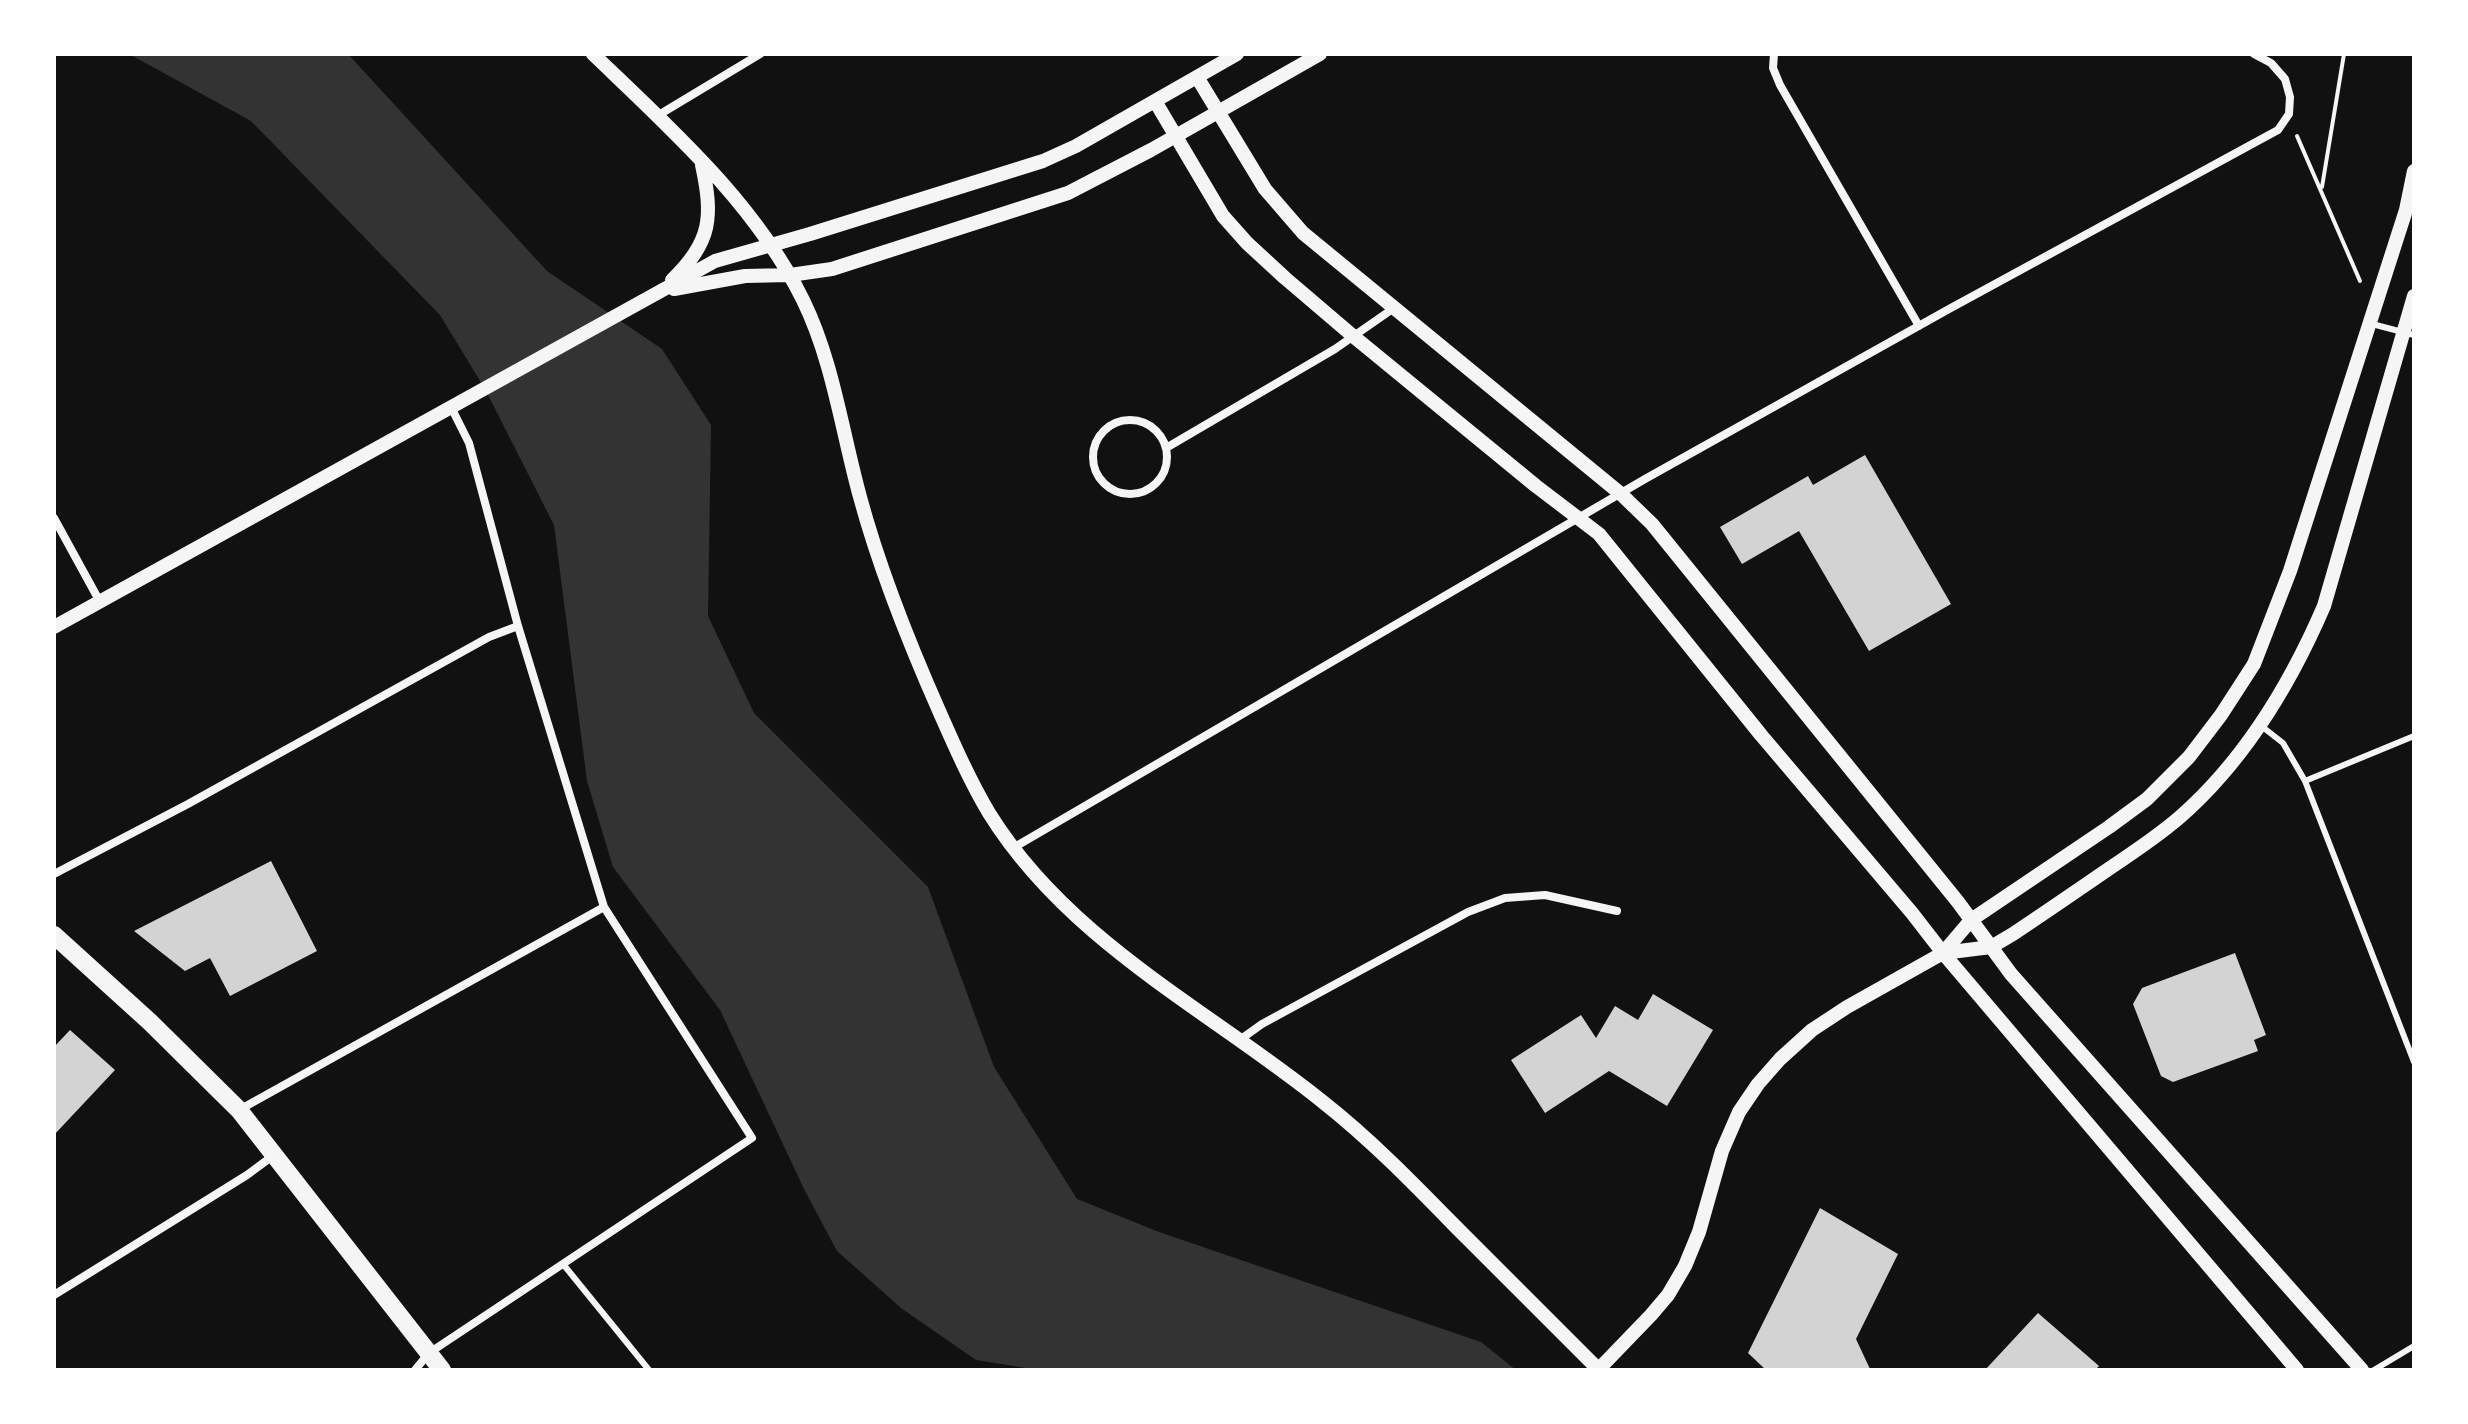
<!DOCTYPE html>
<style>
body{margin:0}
#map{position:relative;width:2468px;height:1424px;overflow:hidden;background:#111;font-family:Literata,serif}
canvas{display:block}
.frame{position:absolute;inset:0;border:56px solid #fff;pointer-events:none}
</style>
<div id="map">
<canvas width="2468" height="1424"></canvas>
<div class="frame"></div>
</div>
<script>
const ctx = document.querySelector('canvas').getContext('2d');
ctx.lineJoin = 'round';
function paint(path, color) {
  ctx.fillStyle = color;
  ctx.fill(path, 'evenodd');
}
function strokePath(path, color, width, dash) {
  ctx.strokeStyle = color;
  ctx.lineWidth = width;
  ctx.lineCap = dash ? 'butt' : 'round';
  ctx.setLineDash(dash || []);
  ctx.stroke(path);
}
paint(new Path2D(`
 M129,54H348L547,271L662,349L711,425L708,616L754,713L928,887L994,1067L1077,1199L1159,1232L1481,1342L1516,1370H1038L976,1360L901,1308L837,1251L805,1191L720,1010L613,867L587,781L554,525L485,389L440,315L251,121Z`), '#333');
paint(new Path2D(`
 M1865,455L1951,604L1869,651L1799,531L1742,564L1720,527L1808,476L1813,485Z
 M271,861L317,951L230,996L210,958L185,971L134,931Z
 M2235,953L2266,1035L2254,1040L2258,1051L2173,1082L2161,1076L2133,1004L2142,988Z
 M1653,994L1713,1030L1667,1106L1609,1071L1545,1113L1511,1060L1581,1015L1596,1038L1615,1006L1638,1020Z
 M70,1030L115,1070L54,1135V1047Z
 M1820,1208L1898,1254L1856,1339L1870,1369L1766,1370L1748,1353Z
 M2038,1313L2099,1366L2095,1370H1985Z`), '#d3d3d3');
strokePath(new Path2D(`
 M2297,136L2360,281
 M2322,187L2344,54`), '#f5f5f5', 4);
strokePath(new Path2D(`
 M2372,324L2414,335
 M2260,725L2283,743L2305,781L2414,736
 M2305,781L2414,1062
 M563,1264L649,1370
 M2374,1370L2414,1346`), '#f5f5f5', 6);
strokePath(new Path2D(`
 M1774,54L1773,68L1780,85L1919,326
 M657,116L760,54
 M1093 457a37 37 0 1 1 74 0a37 37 0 1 1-74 0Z
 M1166,448L1335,349L1394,308
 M54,518L100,602
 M1013,848L1645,479L1949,309L2278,130L2289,114L2290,97L2285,79L2271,63L2254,54
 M54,874L188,804L489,637L518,626
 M1241,1039L1262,1024L1468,912L1505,898L1545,895L1617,911
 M239,1110L604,907
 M54,1295L247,1175L274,1155
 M415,1370L429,1353L752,1138L604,907L518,626L469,443L451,407`), '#f5f5f5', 8);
strokePath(new Path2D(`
 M593,54C670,128 755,203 803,300C833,361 842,432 860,497C880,571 909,643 940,713C955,747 970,781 989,813C1069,942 1209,1010 1323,1102C1370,1139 1412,1182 1454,1225C1502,1273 1551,1322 1599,1370
 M1197,77L1265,189L1303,233L1621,494L1652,524L1958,902L2011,974L2362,1370
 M1155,101L1223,216L1247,243L1285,278L1353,336L1536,486L1599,534L1761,735L1912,913L1943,953L2297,1370
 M672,280C712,242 713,216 702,165
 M674,289L745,276L790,275L832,269L1068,193L1151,150L1320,54
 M54,627L715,261L810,234L1043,161L1076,146L1237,54
 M1943,953L1971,920L2109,827L2147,799L2189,757L2221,715L2254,664L2290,571L2406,210L2414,171
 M1598,1370L1651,1315L1668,1295L1685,1266L1699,1232L1722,1151L1739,1112L1758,1084L1780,1059L1812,1030L1847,1007L1943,953L1991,947L2013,934C2046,912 2078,890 2110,868C2134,852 2158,836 2180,817C2245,760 2290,685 2324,606L2414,296`), '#f5f5f5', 14);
strokePath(new Path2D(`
 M54,935L150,1022L239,1110L442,1370`), '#f5f5f5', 18);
</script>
